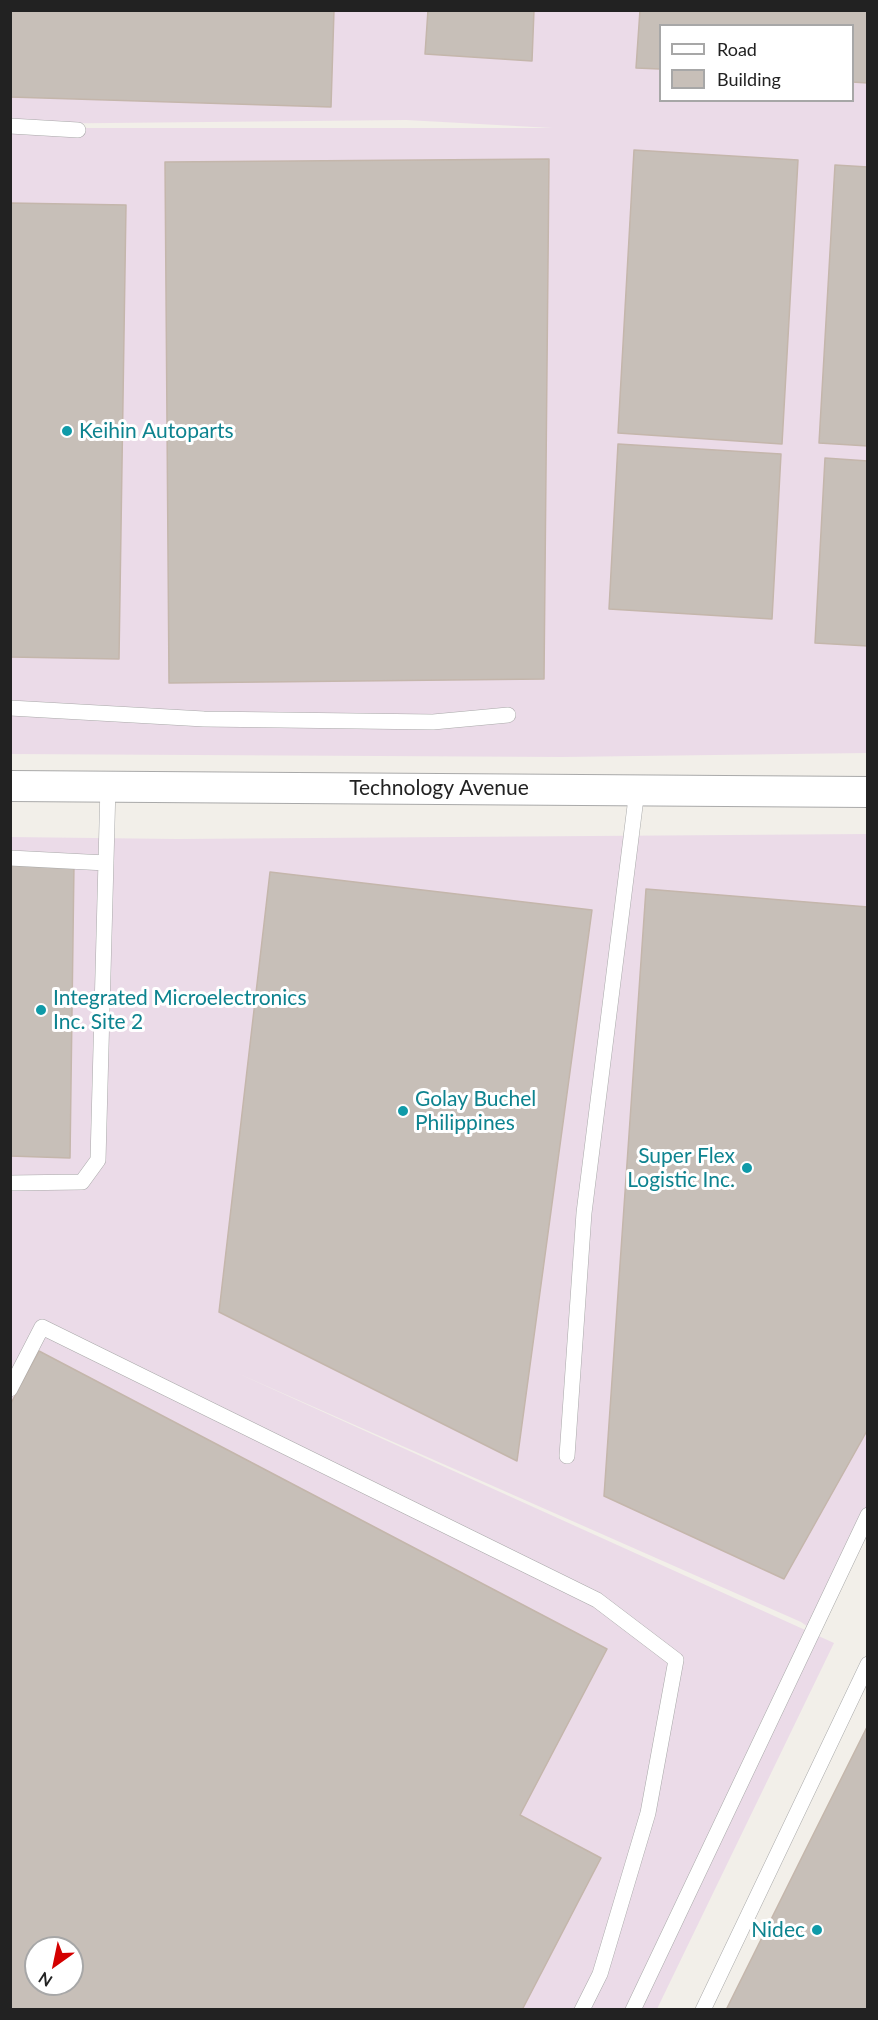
<!DOCTYPE html>
<style>
body{margin:0}
#map{position:relative;width:878px;height:2020px;overflow:hidden;background:#f2efe9;font-family:Lato,sans-serif}
canvas{display:block}
.frame{position:absolute;inset:0;border:12px solid #222;pointer-events:none}
.legend{position:absolute;left:659px;top:24px;width:195px;height:78px;box-sizing:border-box;background:#fff;border:2px solid #a7a7a7;margin:0;padding:8px 10px;list-style:none;font-size:18px;color:#222}
.legend li{display:flex;align-items:center;gap:12px;height:30px}
.legend b{width:30px;border:2px solid #a7a7a7}
.north{position:absolute;left:24px;top:1936px;width:60px;height:60px;box-sizing:border-box;background:#fff;border:2px solid #a7a7a7;border-radius:50%;rotate:213deg;font-size:16px;font-weight:700;line-height:24px;text-align:center;color:#222}
.north::after{content:'';display:block;margin:auto;width:21px;height:27px;background:#d40000;clip-path:polygon(50% 0,100% 100%,50% 72%,0 100%)}
</style>
<div id="map">
<canvas width="878" height="2020"></canvas>
<div class="frame"></div>
<ul class="legend">
<li><b style="height:8px;background:#fff"></b>Road</li>
<li><b style="height:16px;background:#c7bfb8"></b>Building</li>
</ul>
<div class="north">N</div>
</div>
<script>
const ctx = document.querySelector('canvas').getContext('2d');
ctx.lineJoin = 'round';
function paint(path, color) {
  ctx.fillStyle = color;
  ctx.fill(path, 'evenodd');
}
function strokePath(path, color, width, dash) {
  ctx.strokeStyle = color;
  ctx.lineWidth = width;
  ctx.lineCap = dash ? 'butt' : 'round';
  ctx.setLineDash(dash || []);
  ctx.stroke(path);
}
function drawText(font, color, halo, rows, align = 'center') {
  ctx.font = font + ' Lato,sans-serif';
  ctx.lineWidth = 6;
  ctx.setLineDash([]);
  ctx.textBaseline = 'middle';
  ctx.strokeStyle = halo;
  ctx.fillStyle = color;
  for (const [text, x, y, turn = 0] of rows) {
    ctx.save();
    ctx.translate(x, y);
    ctx.rotate((+turn || 0) * Math.PI / 180);
    ctx.textAlign = isNaN(turn) ? turn : align;
    if (halo) ctx.strokeText(text, 0, 0);
    ctx.fillText(text, 0, 0);
    ctx.restore();
  }
}
paint(new Path2D(`
 M10,11H867V753L562,757L11,754V128H552L406,120L11,124ZM660,26H852V100H660Z
 M867,834V1514L814,1631L801,1622L237,1373L834,1643L657,2009H11L10,837L177,839ZM36,1948H72V1984H36Z`), '#ebdbe8');
const building = new Path2D(`
 M10,10H334L331,107L10,97Z
 M428,10H534L532,61L425,54Z
 M640,10H868V83L852,82V26H660V69L636,68Z
 M634,150L798,160L782,444L618,433Z
 M549,159L544,679L169,683L165,162Z
 M835,165L868,167V446L819,443Z
 M10,203L126,205L119,659L10,657Z
 M618,444L781,454L772,619L609,609Z
 M825,458L868,461V646L815,643Z
 M10,863L74,864L70,1158L10,1156Z
 M270,872L592,910L517,1461L219,1312Z
 M646,889L868,907V1429L784,1579L604,1496Z
 M39,1351L607,1649L520,1815L601,1858L522,2010H10V1405ZM36,1948H72V1984H36Z
 M868,1725V2010H726L805,1851Z`);
paint(building, '#c7bfb8');
strokePath(building, '#c4b6ab', 1.5);
const lane = new Path2D(`
 M10,126L78,130
 M10,708L204,719L433,722L508,715
 M10,858L106,863
 M10,1183L82,1182L98,1160L108,786
 M10,1389L42,1327L597,1600L676,1660L648,1813L600,1974L582,2010
 M567,1456L584,1213L637,790
 M633,2010L868,1515
 M703,2010L868,1664`);
const street = new Path2D(`
 M10,786L868,792`);
strokePath(lane, '#a9a9a9', 16);
strokePath(street, '#a9a9a9', 32);
strokePath(lane, '#fff', 15);
strokePath(street, '#fff', 30);
for (const [x, y, r, color] of [
 [67,431,6,"#0f9aa8"],
 [41,1010,6,"#0f9aa8"],
 [403,1111,6,"#0f9aa8"],
 [747,1168,6,"#0f9aa8"],
 [817,1930,6,"#0f9aa8"]
]) {
  const dot = new Path2D();
  dot.arc(x, y, r, 0, 2 * Math.PI);
  ctx.fillStyle = color;
  ctx.fill(dot);
  strokePath(dot, '#fff', 2);
}
drawText('21px', '#0d838f', '#fff', [
 ["Keihin Autoparts",79,431],
 ["Integrated Microelectronics",53,998],
 ["Inc. Site 2",53,1022],
 ["Golay Buchel",415,1099],
 ["Philippines",415,1123],
 ["Super Flex",735,1156,"right"],
 ["Logistic Inc.",735,1180,"right"],
 ["Nidec",805,1930,"right"]
], 'left');
drawText('21px', '#222', '#fff', [
 ["Technology Avenue",439,788]
]);
</script>
